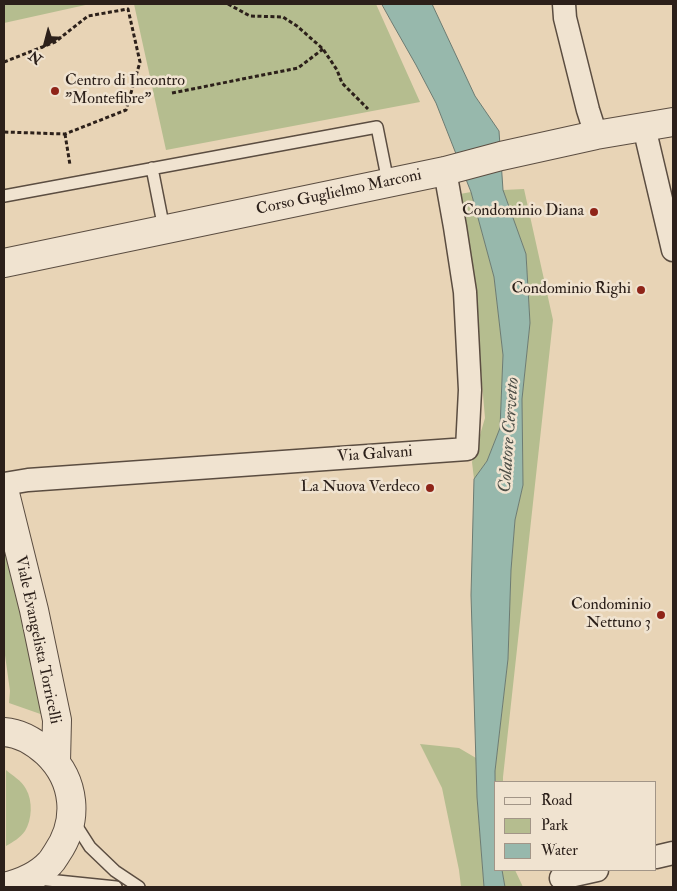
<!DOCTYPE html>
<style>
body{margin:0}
#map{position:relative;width:677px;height:891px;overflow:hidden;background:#e8d4b6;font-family:"IM FELL Double Pica",serif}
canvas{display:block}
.frame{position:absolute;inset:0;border:5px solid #2c201a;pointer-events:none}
.legend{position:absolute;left:494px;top:781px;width:162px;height:90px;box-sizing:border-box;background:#f0e3d0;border:1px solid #a29587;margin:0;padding:6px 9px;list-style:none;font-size:15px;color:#2c201a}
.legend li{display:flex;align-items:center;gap:10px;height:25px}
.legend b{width:25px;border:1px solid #a29587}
.north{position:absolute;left:20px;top:20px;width:50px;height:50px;-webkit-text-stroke:4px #f0e3d0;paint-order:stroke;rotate:217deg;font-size:14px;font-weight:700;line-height:20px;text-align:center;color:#2c201a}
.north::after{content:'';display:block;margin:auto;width:18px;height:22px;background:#2c201a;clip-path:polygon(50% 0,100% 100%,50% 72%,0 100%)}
</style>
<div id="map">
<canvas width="677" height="891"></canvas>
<div class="frame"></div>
<ul class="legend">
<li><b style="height:6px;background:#f0e3d0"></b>Road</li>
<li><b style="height:14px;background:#b5bd8f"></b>Park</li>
<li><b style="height:14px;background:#97b8ac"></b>Water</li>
</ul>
<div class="north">N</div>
</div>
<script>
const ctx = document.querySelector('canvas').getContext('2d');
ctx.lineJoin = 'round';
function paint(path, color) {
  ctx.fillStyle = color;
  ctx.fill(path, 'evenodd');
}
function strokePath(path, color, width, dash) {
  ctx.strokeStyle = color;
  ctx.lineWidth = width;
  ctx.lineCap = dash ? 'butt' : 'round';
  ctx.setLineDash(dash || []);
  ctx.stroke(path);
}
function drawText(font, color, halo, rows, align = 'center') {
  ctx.font = font + ' "IM FELL Double Pica",serif';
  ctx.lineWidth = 5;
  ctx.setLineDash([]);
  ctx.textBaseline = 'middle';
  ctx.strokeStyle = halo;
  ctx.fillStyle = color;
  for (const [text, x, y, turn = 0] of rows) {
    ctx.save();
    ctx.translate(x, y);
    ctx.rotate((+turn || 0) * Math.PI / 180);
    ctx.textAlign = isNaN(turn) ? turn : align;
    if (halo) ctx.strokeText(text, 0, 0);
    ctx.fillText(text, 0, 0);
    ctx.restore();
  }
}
paint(new Path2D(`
 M4,4H90L4,23Z
 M134,4H376L420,102L166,150Z
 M524,189L553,320L503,777V782H496V815L495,771L508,659L511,570L515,520L523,485L522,399L530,323L526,254L503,190Z
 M471,192L494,277L503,355L500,428L487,461L474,479L472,462L485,418L478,337L460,194Z
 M4,535L49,717L9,703L10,691L4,648Z
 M420,744L459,748L476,758L477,797L484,887H461L459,870L442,788Z
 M6,770C13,776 21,780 26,789C33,801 32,820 25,831C20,838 13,842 6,846Z
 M502,870H515L523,887H505Z`), '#b5bd8f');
const water = new Path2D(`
 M382,4H432L475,96L499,131L503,190L526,254L530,323L522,399L523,485L515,520L511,570L508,659L495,771L496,870H502L505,887H484L477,797L471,595L474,479L487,461L500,428L503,355L494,277L471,192L436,103L416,65L391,21Z`);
paint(water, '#97b8ac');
strokePath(water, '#6c7b72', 1);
const service = new Path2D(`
 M152,168L164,229
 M4,196L377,127L388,182
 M74,822L90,847L115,871L139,887
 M38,879L116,887`);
const minor = new Path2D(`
 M564,4L565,18L588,110L596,135
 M644,127L673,250
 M4,484L28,480L467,449L470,390L465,292L455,227L445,171
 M656,857L673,853
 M561,878L597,870`);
const tertiary = new Path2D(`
 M4,263L445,171L501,156L596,135L673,122
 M4,489L34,610L57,720L56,762
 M4,732C20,733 35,742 47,753C76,781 79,821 57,853C55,856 53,860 50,863C38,876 21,883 4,887`);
strokePath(service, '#5b4d41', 14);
strokePath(minor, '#5b4d41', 25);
strokePath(tertiary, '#5b4d41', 30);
strokePath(new Path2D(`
 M228,4L250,16L283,17L297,26L323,49L337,70L342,83L368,109
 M4,62L55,42L88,16L128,9L140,62L126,110L65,134L4,132
 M172,93L298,68L323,49
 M65,134L70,165`), '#2c201a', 3, [4, 2.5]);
strokePath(service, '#f0e3d0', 11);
strokePath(minor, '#f0e3d0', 22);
strokePath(tertiary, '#f0e3d0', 28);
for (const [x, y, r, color] of [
 [55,91,5,"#8f2418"],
 [594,212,5,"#8f2418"],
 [641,290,5,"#8f2418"],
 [430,488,5,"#8f2418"],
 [661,615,5,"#8f2418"]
]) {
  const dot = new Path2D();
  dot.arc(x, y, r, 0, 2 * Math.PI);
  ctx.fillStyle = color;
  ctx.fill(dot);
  strokePath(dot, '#f0e3d0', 2);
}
drawText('16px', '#2c201a', '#f0e3d0', [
 ["Centro di Incontro",65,82,"left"],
 ["\"Montefibre\"",65,100,"left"],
 ["Condominio Diana",584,212],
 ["Condominio Righi",631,290],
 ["La Nuova Verdeco",420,488],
 ["Condominio",651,606],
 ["Nettuno 3",651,624]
], 'right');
drawText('16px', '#2c201a', '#f0e3d0', [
 ["Corso Guglielmo Marconi",339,193,-12],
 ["Via Galvani",375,455,-4],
 ["Viale Evangelista Torricelli",37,640,78]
]);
drawText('italic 18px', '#4c4e46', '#f0e3d0', [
 ["Colatore Cervetto",510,435,-86]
]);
</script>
